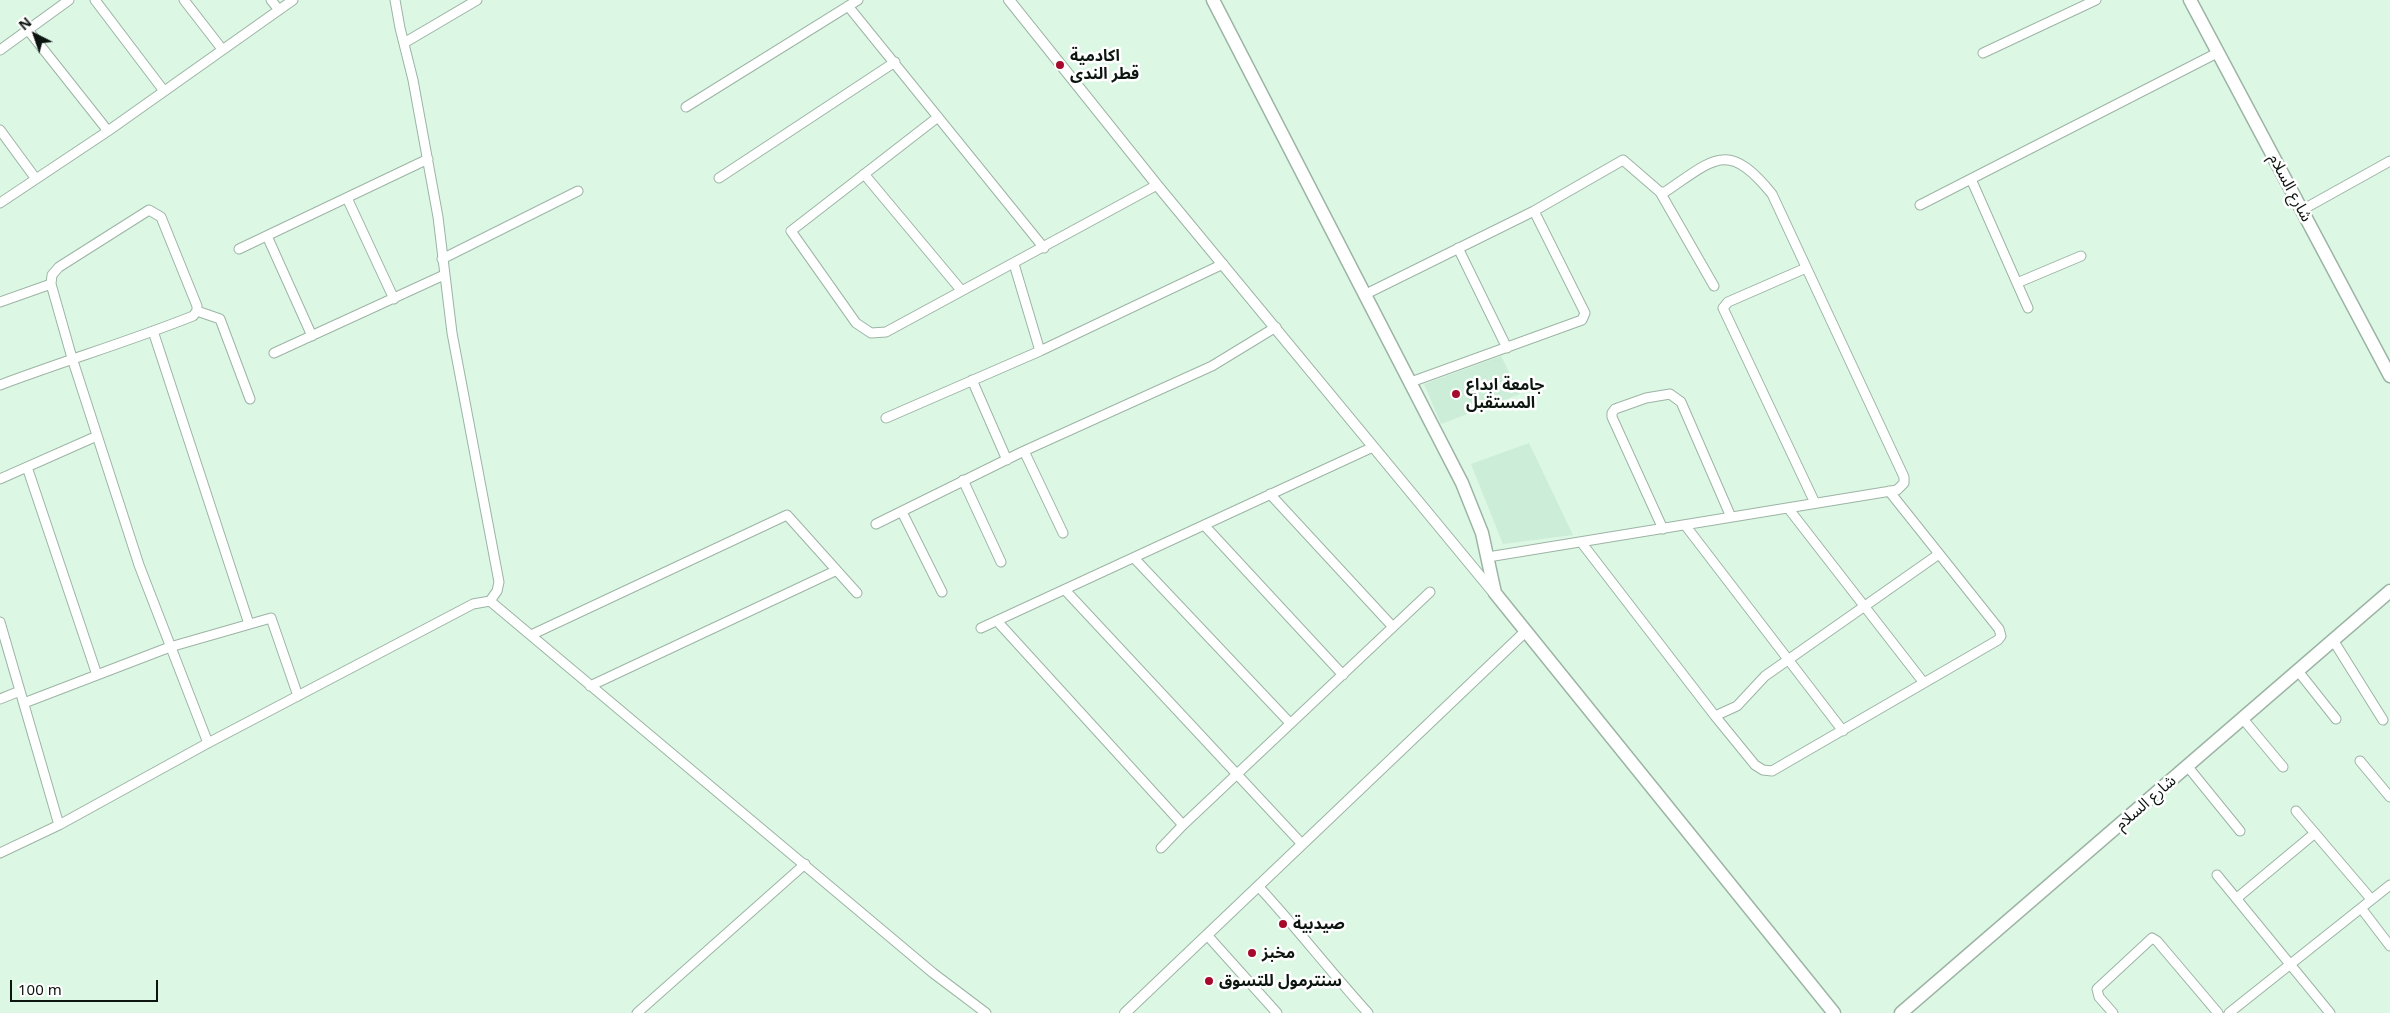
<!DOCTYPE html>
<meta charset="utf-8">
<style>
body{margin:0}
#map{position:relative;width:2390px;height:1013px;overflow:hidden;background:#ddf7e5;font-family:"Noto Sans",sans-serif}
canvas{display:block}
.north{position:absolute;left:10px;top:10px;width:50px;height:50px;-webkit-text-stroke:4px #fff;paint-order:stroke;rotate:319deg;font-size:14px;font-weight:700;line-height:20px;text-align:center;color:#0c1510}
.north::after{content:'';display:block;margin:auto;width:18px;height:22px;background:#0c1510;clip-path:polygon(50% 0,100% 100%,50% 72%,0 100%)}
.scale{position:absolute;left:10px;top:980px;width:148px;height:22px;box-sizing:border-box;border:2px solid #0c1510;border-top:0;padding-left:6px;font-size:15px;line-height:18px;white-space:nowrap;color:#0c1510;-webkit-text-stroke:4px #fff;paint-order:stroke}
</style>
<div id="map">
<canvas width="2390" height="1013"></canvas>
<div class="north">N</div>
<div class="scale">100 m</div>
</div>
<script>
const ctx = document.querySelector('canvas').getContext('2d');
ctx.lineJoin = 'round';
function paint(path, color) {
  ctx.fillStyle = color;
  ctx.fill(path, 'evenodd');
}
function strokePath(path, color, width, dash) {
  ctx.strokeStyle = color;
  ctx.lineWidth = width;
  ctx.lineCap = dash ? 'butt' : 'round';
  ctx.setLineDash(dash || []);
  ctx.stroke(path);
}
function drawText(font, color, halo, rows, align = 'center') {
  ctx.font = font + ' "Noto Sans","Noto Sans Arabic",sans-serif';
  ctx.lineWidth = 5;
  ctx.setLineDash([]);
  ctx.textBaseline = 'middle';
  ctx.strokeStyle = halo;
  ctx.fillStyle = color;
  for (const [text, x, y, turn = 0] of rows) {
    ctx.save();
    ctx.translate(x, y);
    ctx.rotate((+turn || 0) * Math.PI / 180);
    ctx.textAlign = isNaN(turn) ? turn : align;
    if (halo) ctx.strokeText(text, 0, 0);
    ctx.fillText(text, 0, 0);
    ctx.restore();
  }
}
paint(new Path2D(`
 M1501,356L1520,394L1441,424L1424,384Z
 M1529,443L1573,535L1503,544L1471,464Z`), '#ccedd7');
const minor = new Path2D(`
 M95,0L164,91
 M184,0L222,49
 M271,0L279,10
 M395,0L400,28L413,80L438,217L452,333L499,582L497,591L490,601
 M848,6L1044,248
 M28,30L108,131
 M404,43L477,0
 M0,50L69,0
 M1983,53L2096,0
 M686,107L858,0
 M938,117L791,231L856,323L871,333L886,332L1157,185
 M0,130L36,179
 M864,174L961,290
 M719,178L895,62
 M1971,179L2028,308
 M1660,192L1714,286
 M347,198L394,299
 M0,203L108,131L293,0
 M1920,205L2217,53
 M2302,210L2390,161
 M267,236L312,336
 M1458,248L1507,348
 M239,249L428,159
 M442,259L578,191
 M1014,264L1040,351
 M1806,268L1728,302L1723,308L1815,503
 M2017,283L2081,256
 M1366,294L1534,211L1585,313L1582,320L1411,382
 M0,302L51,284
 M197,311L220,319L250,399
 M153,331L249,624
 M274,353L444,275
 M972,380L1007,460
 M0,385C64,361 130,341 193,316L197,311V306L161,217L149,210L59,267L52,275L51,284L72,358L139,565L208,743
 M886,418L1040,351L1223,264
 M1024,451L1063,533
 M27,467L97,675
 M0,479L97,436
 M963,480L1001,562
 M1270,494L1393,627
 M1788,508L1924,683
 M902,512L942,592
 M876,524L1024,451L1212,366L1276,327
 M1204,525L1343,675
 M1685,525L1843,731
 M1663,529L1612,417V413L1615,409L1646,398L1670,394L1681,402L1731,517
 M1581,542L1715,716L1755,765L1763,770L1772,771L1998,640L2001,636L1999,629L1889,491
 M1488,557L1897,490L1904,483V477L1772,194C1728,140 1715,158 1665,192H1660L1623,160L1534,211
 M1134,558L1290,723
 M1065,590L1302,844
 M997,621L1183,825
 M0,622L59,825
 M981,628L1373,447
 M531,635L787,515L857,593
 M2333,640L2383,720
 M2298,671L2336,719
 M590,686L835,571
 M0,699L20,691
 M24,703L170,647L271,618L298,696
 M1715,716L1737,706L1765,676L1939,554
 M2243,719L2283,767
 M2360,761L2390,797
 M2188,767L2240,831
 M2296,811L2371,899
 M1161,848L1183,825L1430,592
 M0,853L59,825L208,743L473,604L490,601L933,973L986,1013
 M2217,875L2330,1013
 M1258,886C1296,927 1330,971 1368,1013
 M2237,898L2315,833
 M2361,908L2390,946
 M1207,935L1277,1013
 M637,1013L805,864
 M2113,1013L2099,997L2097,989L2152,938L2157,941L2218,1013
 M2229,1013L2390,885`);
const tertiary = new Path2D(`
 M1009,0L1157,185L1494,593
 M1125,1013L1526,631`);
const secondary = new Path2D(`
 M1213,0L1462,483L1482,533L1495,593L1834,1013
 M2190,0L2390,376
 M1901,1013L2390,591`);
strokePath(minor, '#9cb4a4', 11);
strokePath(tertiary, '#9cb4a4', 12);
strokePath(secondary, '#9cb4a4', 15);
strokePath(minor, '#fff', 9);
strokePath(tertiary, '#fff', 10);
strokePath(secondary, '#fff', 12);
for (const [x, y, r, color] of [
 [1060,65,5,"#a50a2c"],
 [1456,394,5,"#a50a2c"],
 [1283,924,5,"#a50a2c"],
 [1252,953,5,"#a50a2c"],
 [1209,981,5,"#a50a2c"]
]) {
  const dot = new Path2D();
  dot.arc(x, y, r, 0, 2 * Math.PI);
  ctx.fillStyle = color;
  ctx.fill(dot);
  strokePath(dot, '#fff', 2);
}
drawText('bold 16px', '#0c1510', '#fff', [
 ["اكادمية",1070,56],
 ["قطر الندى",1070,74],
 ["جامعة ابداع",1466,385],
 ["المستقبل",1466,403],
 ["صيدبية",1293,924],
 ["مخبز",1262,953],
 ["سنترمول للتسوق",1219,981]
], 'left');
drawText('16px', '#0c1510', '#fff', [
 ["شارع السلام",2290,188,62],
 ["شارع السلام",2146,803,-41]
]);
</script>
